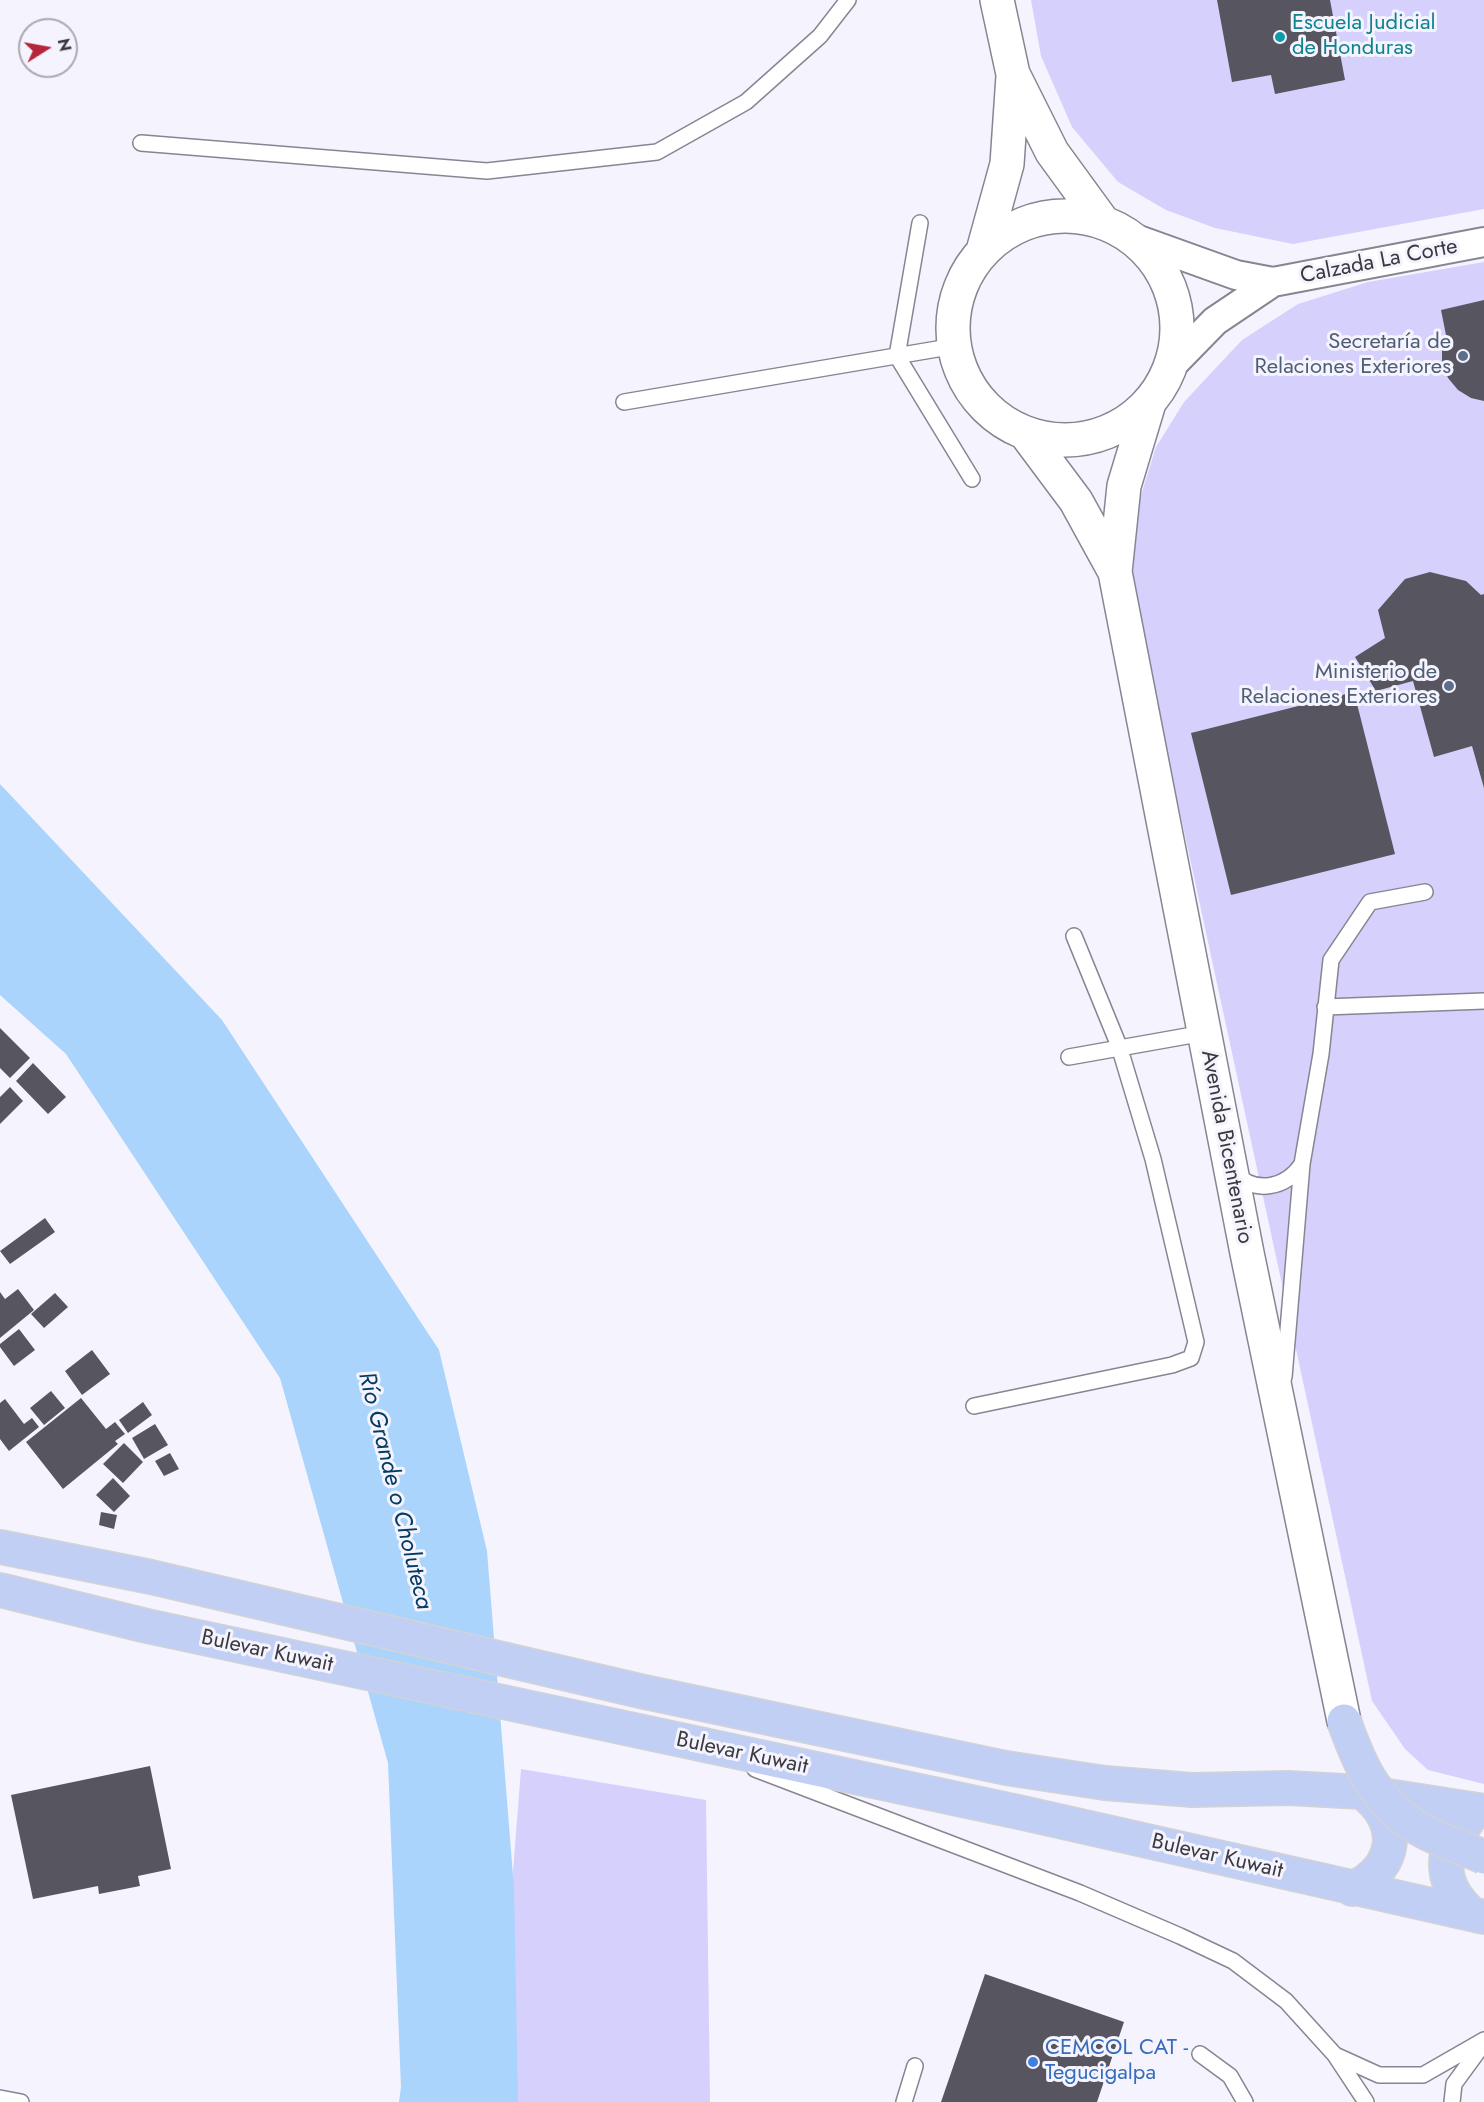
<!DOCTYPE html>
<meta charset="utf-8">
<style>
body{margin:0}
#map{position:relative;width:1484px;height:2102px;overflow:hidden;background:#f5f4fe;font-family:Jost,sans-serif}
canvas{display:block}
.north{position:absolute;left:18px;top:18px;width:60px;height:60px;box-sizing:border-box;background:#f5f4fe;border:2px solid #aaa9b1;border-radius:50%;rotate:79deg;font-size:16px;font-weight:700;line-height:24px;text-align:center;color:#39393e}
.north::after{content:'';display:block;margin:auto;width:21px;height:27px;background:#b62539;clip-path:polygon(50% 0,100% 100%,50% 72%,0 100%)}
</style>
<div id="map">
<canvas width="1484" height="2102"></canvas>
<div class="north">N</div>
</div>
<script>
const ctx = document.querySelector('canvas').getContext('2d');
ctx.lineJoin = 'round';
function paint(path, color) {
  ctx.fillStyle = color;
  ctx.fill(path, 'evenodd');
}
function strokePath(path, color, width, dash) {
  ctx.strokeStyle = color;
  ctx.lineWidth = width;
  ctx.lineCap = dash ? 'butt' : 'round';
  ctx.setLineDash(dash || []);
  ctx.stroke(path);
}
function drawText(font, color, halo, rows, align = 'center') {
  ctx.font = font + ' Jost,sans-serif';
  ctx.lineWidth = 6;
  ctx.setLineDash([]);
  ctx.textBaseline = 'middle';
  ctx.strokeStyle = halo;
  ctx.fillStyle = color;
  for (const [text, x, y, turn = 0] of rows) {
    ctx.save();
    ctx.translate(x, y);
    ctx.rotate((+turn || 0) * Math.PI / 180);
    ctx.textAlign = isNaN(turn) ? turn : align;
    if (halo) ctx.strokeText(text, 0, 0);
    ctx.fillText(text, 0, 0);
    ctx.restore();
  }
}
paint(new Path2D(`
 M1031,0H1484V209L1293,244L1215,228L1166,210L1118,182L1072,127L1041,56Z
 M1484,262V1784L1428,1770L1405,1749L1372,1701L1132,590V524L1156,447L1184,402L1242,340L1298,304L1368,282Z
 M521,1769L706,1800L710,2102H495Z`), '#d5d0fc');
paint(new Path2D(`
 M0,784L222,1020L439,1350L487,1551L514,1888L518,2102H399L401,2087L388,1763L280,1378L66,1054L0,995Z`), '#aad4fb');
paint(new Path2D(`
 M1217,0H1330L1345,80L1275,94L1271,75L1232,82Z
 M1484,300V401L1471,398L1458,390L1448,378L1442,363V349L1446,335L1441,310Z
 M1430,572L1466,581L1481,595L1484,594V788L1472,746L1434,757L1413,681L1376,691L1355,657L1385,638L1378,610L1405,579Z
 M1354,692L1395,854L1231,895L1191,733Z
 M0,1028L30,1058L10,1078L0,1068Z
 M33,1063L66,1097L48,1114L16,1081Z
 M10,1087L23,1101L0,1124V1097Z
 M45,1218L55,1232L10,1264L0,1251Z
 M18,1289L34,1310L0,1338V1292L5,1299Z
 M55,1293L68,1307L44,1328L31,1314Z
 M19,1329L35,1350L14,1366L0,1347V1344Z
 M92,1350L110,1374L82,1395L65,1371Z
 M51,1391L65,1408L44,1425L30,1408Z
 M81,1398L106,1429L115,1422L125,1434L115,1441L118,1444L63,1489L26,1442Z
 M5,1399L24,1424L32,1418L39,1427L9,1451L0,1439V1403Z
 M143,1402L152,1415L128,1433L119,1420Z
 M155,1424L168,1445L144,1459L132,1438Z
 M124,1443L143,1462L123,1483L103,1464Z
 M170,1453L179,1469L164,1476L155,1461Z
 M113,1478L130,1496L114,1512L96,1495Z
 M101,1512L117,1515L114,1529L99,1525Z
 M150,1766L171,1869L138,1876L140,1886L99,1894L98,1886L33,1899L11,1795Z
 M985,1974L1124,2022L1097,2102H941Z`), '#565560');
const lane = new Path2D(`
 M141,143L487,171L657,152L746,102L820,36L848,0
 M920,223L897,356L972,479
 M624,402L955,346
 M1325,1007L1484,1001
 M1069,1057L1204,1033
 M1234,1172C1255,1195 1286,1188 1302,1164
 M1284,1377L1302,1164L1321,1054L1331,960L1370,902L1425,892
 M974,1406L1172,1365L1191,1358L1196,1342L1153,1159L1119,1046L1074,936
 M755,1769L1080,1893L1180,1936L1233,1961L1286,2001L1335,2055L1366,2102
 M1200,2054L1230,2076L1245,2102
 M1335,2055L1379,2075H1423L1484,2040
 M0,2098L21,2102
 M904,2102L915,2066
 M1452,2102L1454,2084L1484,2043`);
const street = new Path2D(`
 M1133,238L1236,275L1273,282
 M1169,368L1215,321L1273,282L1484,242`);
const secondary = new Path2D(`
 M997,0L1013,74L1052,152L1103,222
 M953 328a112 112 0 1 1 224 0a112 112 0 1 1-224 0Z
 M983,251L1007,164L1013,76
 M1149,403L1124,486L1115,572L1247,1253L1344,1721
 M1026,434L1076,501L1115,572`);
const primary = new Path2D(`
 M0,1547L151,1577L640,1691L1006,1768L1105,1783L1192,1790L1288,1788L1362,1792L1484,1811
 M0,1590L147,1626L1023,1813L1484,1917
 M1467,1822C1435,1849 1442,1889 1472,1914
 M1352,1889C1398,1868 1403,1822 1362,1792`);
strokePath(lane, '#868591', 18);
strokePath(street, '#868591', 32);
strokePath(secondary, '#868591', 36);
strokePath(primary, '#d3d3d5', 36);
strokePath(lane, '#fff', 15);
strokePath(street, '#fff', 28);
strokePath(secondary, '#fff', 33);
strokePath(primary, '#c1cff5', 33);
const primaryBridge = new Path2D(`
 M1344,1721C1360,1766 1375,1800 1416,1827C1436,1840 1462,1847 1484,1857`);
strokePath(primaryBridge, '#d3d3d5', 36, []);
strokePath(primaryBridge, '#c1cff5', 33);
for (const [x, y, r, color] of [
 [1280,37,6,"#0f9aa8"],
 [1463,356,6,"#5c6f8a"],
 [1449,686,6,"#5c6f8a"],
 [1033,2062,6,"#3f7fe0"]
]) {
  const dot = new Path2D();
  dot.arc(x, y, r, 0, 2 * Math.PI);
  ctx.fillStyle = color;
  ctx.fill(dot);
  strokePath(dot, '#f5f4fe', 2);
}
drawText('22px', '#0d838f', '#f5f4fe', [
 ["Escuela Judicial",1292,24],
 ["de Honduras",1292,49]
], 'left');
drawText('22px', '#39393e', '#f5f4fe', [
 ["Calzada La Corte",1379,262,-11],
 ["Avenida Bicentenario",1226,1147,79],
 ["Bulevar Kuwait",267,1652,12],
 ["Bulevar Kuwait",742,1754,12],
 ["Bulevar Kuwait",1217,1857,13]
]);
drawText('22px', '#4e5e75', '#f5f4fe', [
 ["Secretaría de",1451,343],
 ["Relaciones Exteriores",1451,368],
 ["Ministerio de",1437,673],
 ["Relaciones Exteriores",1437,698]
], 'right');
drawText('22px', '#366cbe', '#f5f4fe', [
 ["CEMCOL CAT -",1045,2049],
 ["Tegucigalpa",1045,2074]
], 'left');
drawText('italic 24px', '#033b64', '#f5f4fe', [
 ["Río Grande o Choluteca",394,1491,76]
]);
</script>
